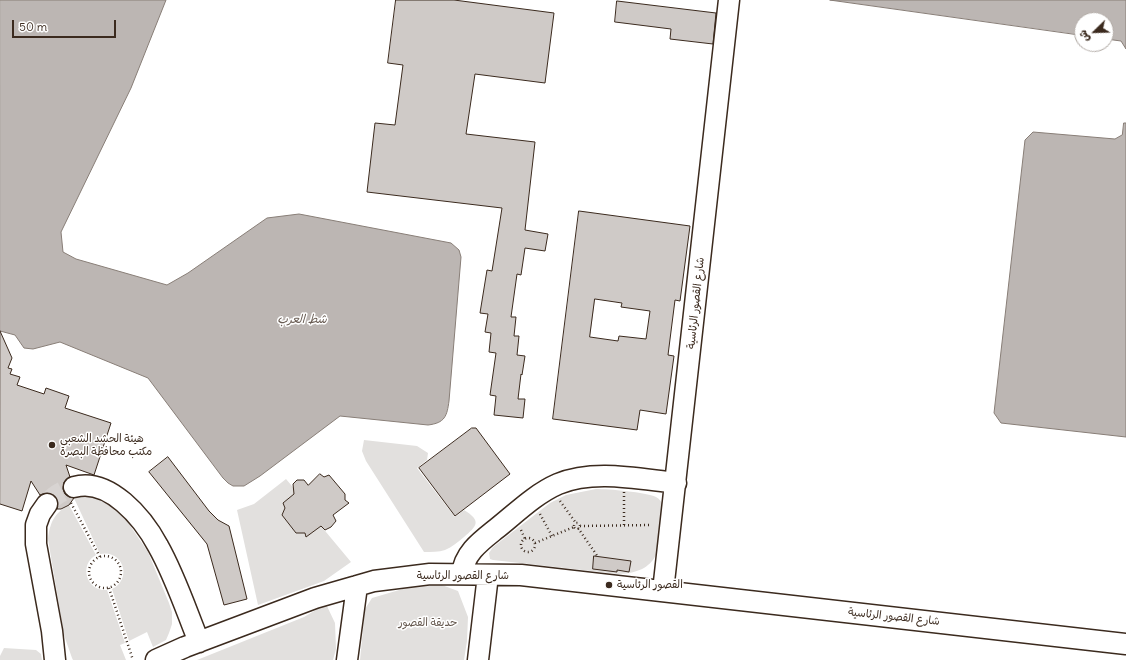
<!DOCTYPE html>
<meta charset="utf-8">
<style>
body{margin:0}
#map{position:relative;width:1126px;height:660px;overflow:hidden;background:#fff;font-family:Delius,"Playpen Sans Arabic",sans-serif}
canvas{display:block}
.north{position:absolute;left:1074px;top:12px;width:40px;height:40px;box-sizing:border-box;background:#fff;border:1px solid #b1aaa5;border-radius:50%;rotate:247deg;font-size:11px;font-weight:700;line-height:16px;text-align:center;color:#3b2a1e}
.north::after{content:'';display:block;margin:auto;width:14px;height:18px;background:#3b2a1e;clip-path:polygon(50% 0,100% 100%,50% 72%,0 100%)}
.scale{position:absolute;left:12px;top:20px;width:104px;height:18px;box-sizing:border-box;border:2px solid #3b2a1e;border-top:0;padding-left:5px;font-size:12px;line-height:14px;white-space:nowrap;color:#3b2a1e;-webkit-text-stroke:3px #fff;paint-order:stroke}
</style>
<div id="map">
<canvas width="1126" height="660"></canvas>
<div class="north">ش</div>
<div class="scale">50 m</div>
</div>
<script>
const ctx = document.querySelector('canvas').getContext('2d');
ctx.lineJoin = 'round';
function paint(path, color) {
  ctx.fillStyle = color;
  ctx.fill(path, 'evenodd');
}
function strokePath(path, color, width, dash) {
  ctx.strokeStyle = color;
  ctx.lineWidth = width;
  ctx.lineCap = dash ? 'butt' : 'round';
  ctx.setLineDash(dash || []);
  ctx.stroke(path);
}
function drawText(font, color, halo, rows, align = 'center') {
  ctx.font = font + ' Delius,"Playpen Sans Arabic",sans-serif';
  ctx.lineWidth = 3;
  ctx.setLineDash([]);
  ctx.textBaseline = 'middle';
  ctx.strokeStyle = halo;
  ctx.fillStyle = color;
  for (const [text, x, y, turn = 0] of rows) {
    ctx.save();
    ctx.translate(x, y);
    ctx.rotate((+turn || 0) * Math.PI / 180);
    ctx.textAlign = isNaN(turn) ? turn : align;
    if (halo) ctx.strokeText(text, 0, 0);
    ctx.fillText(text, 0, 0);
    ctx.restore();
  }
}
paint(new Path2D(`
 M364,440L417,446L428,453L427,460L417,468L455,517L464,510C482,521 477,526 464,537C458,542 452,547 445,550C439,552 431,552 424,552L366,461L362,451Z
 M286,479L297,492L284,503L287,506L282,515L283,516L297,533L300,529L308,535L321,526L351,562L324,581L258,605L237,510L254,504Z
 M596,489C608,489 646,492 656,497C660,499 662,503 664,507C661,541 664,573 618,574L493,560L490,559L489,553L493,547L550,503L566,495Z
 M92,494L114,505L127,521L148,552L169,603L172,612V624L169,633L166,640L153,647L147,632L129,641L112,589C133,579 123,549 100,554L74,498L82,495Z
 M69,505L96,555C78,565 87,592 107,590L125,643L120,645L126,660H73L72,658L64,635L48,539C50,523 54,513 69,505Z
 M439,584L458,591L468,617L467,641L464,660H360L365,609L372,598L406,588Z
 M326,604L335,623L336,649L333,660H197L304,617Z
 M4,648L36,650L41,654L42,660H0V656Z`), '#e2e0de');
const water = new Path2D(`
 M0,0H166L131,88L61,232L63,252L76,259L167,285L188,273L267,218L299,214L451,243L459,250L461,257L449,401C447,416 445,423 428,425L340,416L260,476L244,486H233L228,483L223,478L148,378L60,342L33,349L24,348L15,335L0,331Z
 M830,0H1126V49L1121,41L1106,39V20H1082V35Z
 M1124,123H1126V437L1001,423L994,413L1025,140L1033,132L1115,139L1122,135Z`);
paint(water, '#bcb6b3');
strokePath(water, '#887e77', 1);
const building = new Path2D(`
 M396,0H454L554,13L545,83L475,74L466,134L535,142L525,230L548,234L545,251L525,248L521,275L517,274L511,317H516L514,336H519L517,355L525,356L522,375L521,374L518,399H525L523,418L494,415L496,396L490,395L496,353L489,352L491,333L485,332L488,314L480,313L487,270L492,271L502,208L367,192L375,123L395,125L403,65L388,63Z
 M617,1L716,13L713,44L670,39L671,29L615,22Z
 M579,211L690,226L680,301L675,300L668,355L674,356L666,414L640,410L637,430L553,419ZM595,299L622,303L621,307L650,311L646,339L619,336L618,341L590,337Z
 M0,331L12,358L8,368L12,369L10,374L20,377L17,385L44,394L46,388L69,396L65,408L111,423L94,475L66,465L70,477L64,482L63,489L65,494L69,497L74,498L69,505L61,509H57L58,505V500L54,495L48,493L40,495L31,481L22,511L0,504Z
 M472,428H476L510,474L455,516L419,468Z
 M168,457L209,511L218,520L229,526L247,599L224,605L207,544L149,472Z
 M320,474L324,477L329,475L345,494V500L349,503L333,515L336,521L331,527L325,530L321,526L306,537L305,533H296L282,515L285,508L283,503L294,494L293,484L297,480H304L308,485Z
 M594,556L631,561L629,572L617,570V572L593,569Z`);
paint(building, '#cfcac7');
strokePath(building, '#3b2a1e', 1);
strokePath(new Path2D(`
 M47,504C53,496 63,490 74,487`), '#d8d4d2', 20, [20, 10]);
const minor = new Path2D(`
 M74,487C109,477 143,518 158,546C175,576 186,610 199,642
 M47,504L40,514L36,525V544L52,631L55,660
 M462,574C464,553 481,541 496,529C515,514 535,494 558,484C594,469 638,479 676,483
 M663,591L729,0
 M156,660L185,647L315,598L374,581L430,574L521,575L1126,644
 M347,660L357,586
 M478,660L488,575`);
strokePath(minor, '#3b2a1e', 23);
strokePath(new Path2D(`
 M624,492V526
 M560,501L576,523
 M71,503L100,557
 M540,514L552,536
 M574 526a3 3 0 1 1 6 0a3 3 0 1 1-6 0Z
 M580,526L652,525
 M578,528L598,557
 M521,530L525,539
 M521 545a7 7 0 1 1 14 0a7 7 0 1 1-14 0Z
 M535,543L574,527
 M89 572a16 16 0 1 1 32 0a16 16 0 1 1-32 0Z
 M109,588L133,660`), '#3b2a1e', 2.5, [1, 3]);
strokePath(minor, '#fff', 20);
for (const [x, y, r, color] of [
 [52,445,4,"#3b2a1e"],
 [609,585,4,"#3b2a1e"]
]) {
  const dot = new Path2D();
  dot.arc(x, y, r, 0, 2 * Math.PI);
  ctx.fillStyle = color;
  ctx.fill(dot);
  strokePath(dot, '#fff', 1.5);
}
drawText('11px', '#3b2a1e', '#fff', [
 ["شارع القصور الرئاسية",696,303,-84],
 ["شارع القصور الرئاسية",463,576],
 ["شارع القصور الرئاسية",894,617,6]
]);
drawText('11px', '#3b2a1e', '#fff', [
 ["هيئة الحشد الشعبي",60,439],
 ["مكتب محافظة البصرة",60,452],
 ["القصور الرئاسية",617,585]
], 'left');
drawText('11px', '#65584e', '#fff', [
 ["حديقة القصور",428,623]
]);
drawText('italic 12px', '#685b52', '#fff', [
 ["شط العرب",302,320]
]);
</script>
